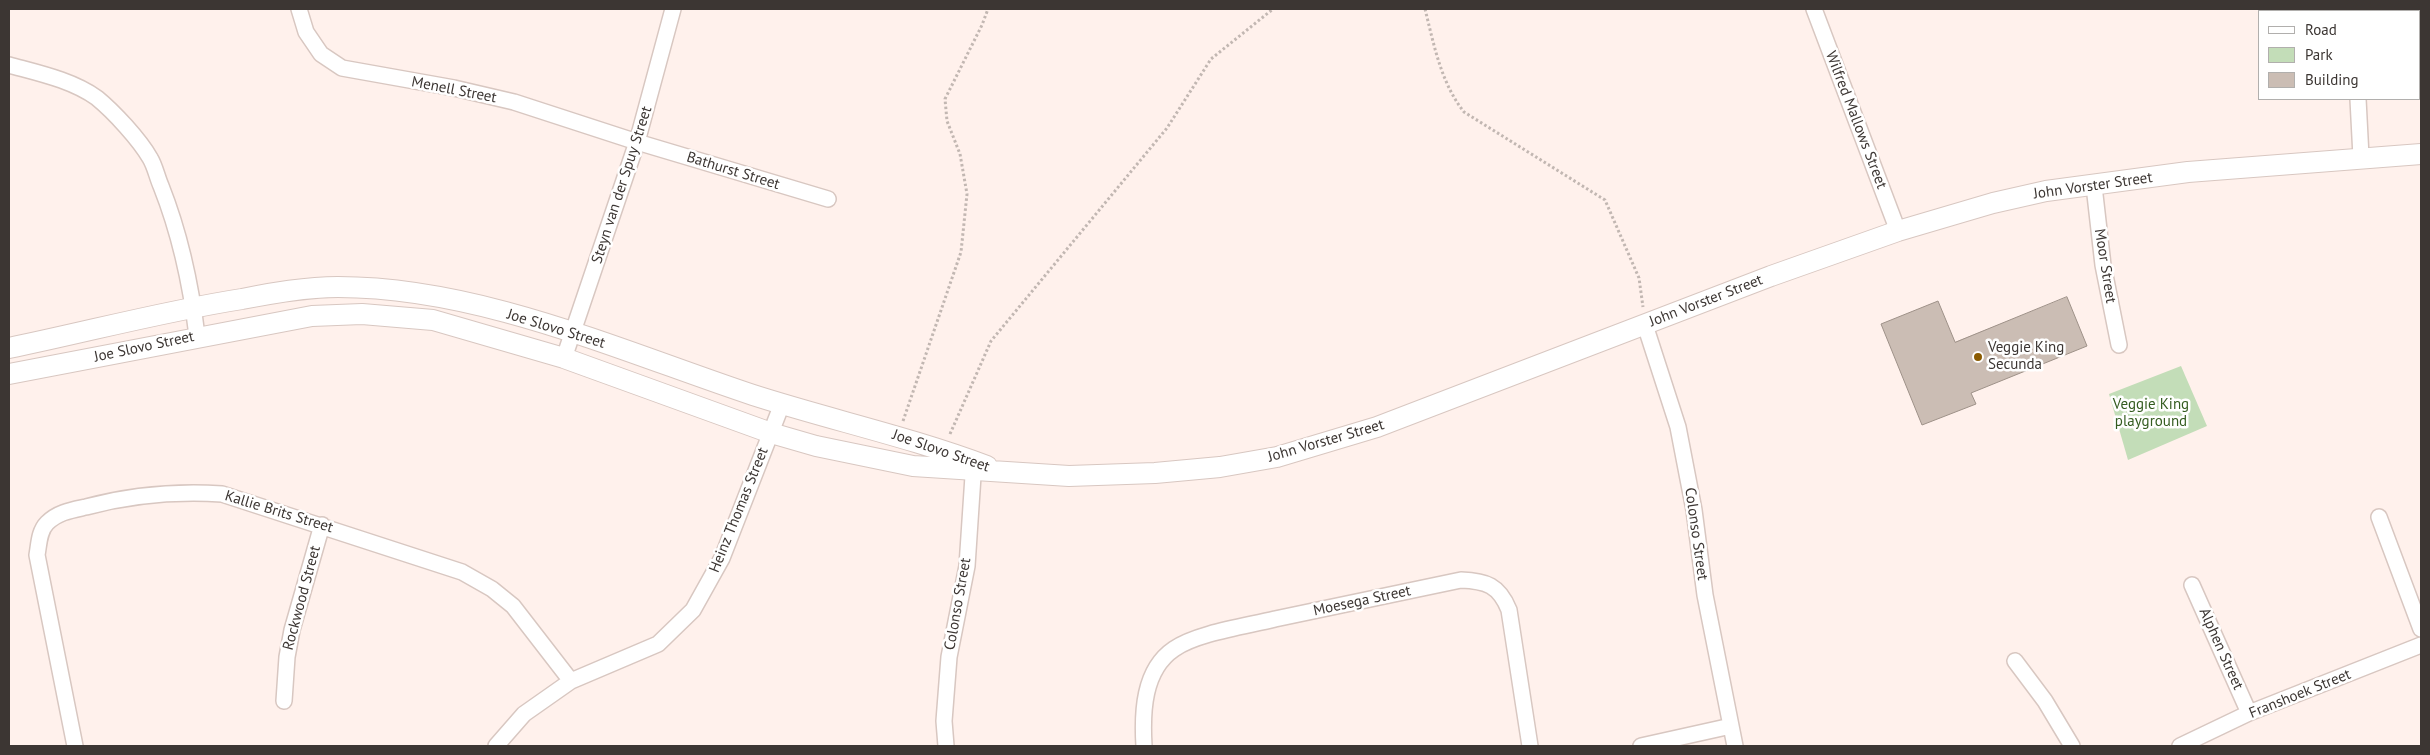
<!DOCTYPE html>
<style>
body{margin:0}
#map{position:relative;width:2430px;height:755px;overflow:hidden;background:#fff1ec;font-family:"PT Sans",sans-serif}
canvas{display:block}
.frame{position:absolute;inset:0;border:10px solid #3c3633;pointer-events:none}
.legend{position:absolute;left:2258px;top:10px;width:162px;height:90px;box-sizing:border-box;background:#fff;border:1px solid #b1afad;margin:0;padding:6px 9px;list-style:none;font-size:15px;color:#3c3633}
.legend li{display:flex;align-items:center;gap:10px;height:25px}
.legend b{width:25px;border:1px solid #b1afad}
</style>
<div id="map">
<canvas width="2430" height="755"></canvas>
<div class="frame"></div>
<ul class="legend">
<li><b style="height:6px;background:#fff"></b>Road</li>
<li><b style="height:14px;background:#c3ddb8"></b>Park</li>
<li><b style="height:14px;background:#cbbdb4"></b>Building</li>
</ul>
</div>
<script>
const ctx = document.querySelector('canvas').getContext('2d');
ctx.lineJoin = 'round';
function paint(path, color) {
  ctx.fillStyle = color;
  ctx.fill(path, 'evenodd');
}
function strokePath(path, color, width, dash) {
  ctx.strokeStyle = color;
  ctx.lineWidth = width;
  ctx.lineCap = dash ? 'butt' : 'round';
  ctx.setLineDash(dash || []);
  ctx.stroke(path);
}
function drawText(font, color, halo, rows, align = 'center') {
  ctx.font = font + ' "PT Sans",sans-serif';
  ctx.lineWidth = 5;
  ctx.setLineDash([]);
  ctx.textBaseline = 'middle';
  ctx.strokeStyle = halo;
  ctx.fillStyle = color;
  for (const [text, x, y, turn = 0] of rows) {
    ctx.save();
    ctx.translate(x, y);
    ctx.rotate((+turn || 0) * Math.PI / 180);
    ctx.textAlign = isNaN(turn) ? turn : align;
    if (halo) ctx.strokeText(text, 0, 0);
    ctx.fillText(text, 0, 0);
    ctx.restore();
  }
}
paint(new Path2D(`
 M2181,366L2207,426L2128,460L2109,394Z`), '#c3ddb8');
const building = new Path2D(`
 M2067,297L2087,346L1971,393L1976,404L1922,425L1881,324L1938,301L1955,342Z`);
paint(building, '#cbbdb4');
strokePath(building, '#9e9188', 1);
const minor = new Path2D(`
 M299,9L306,32L321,54L342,68L454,88L514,102L637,142L828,199
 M1814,9L1898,231
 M2352,9V11
 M9,65C38,73 72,80 97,98C114,112 139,139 150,158C155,166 157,177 161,186C180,234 191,285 197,336
 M2358,99L2361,157
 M2094,186L2103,265L2119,345
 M1645,325L1678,427L1694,510L1705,595L1735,746
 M564,358L637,142L673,9
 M2379,517L2421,629
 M2192,585L2249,713
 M2015,661L2045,701L2072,746
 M284,701L287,657L292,630L322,525
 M75,746L37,555C39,544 39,531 47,523C58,512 72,510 86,507C131,495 175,491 222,494L462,572L492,589L513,606L571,681
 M496,746L524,714L571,681L658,644L693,610L722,558L782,404
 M946,746L944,721L949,657L967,566L974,461
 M1144,746C1142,713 1143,670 1174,649C1197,633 1247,626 1275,619C1337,606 1399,593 1461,580C1486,581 1499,585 1509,610L1530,746
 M1641,746L1731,726
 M2180,746L2249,713L2421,645`);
const tertiary = new Path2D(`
 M9,348C87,332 164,311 242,299C273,293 306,287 338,287C479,287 621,351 753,395C831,420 910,437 987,466
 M9,374L312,316L362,314L433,320L564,358L771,433L816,446L913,466L1069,476L1155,473L1220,467L1277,457L1377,427L1771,276L1898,231L1993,203L2046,191L2188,172L2421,154`);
strokePath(minor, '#d8c7c1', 18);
strokePath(tertiary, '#d8c7c1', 22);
strokePath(new Path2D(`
 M1425,9C1434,45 1441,83 1464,112L1605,200L1639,278L1643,307
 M903,421L961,252L967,194L960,154L947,121L945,99L982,25L988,9
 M950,434L991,341L1167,128L1211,59L1273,9`), '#c2b7b2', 3, [2.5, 2.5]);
strokePath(minor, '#fff', 15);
strokePath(tertiary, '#fff', 20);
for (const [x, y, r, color] of [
 [1978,357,5,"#8b5b03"]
]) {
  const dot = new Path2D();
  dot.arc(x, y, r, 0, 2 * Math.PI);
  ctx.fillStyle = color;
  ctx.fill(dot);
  strokePath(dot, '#fff', 2);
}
drawText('15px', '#3c3633', '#fff', [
 ["Menell Street",454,90,11],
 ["Wilfred Mallows Street",1856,120,69],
 ["Bathurst Street",733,171,17],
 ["Steyn van der Spuy Street",622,185,-72],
 ["John Vorster Street",2093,186,-8],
 ["Moor Street",2105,266,81],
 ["John Vorster Street",1706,301,-21],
 ["Joe Slovo Street",556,329,17],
 ["Joe Slovo Street",144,347,-12],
 ["John Vorster Street",1326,441,-16],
 ["Joe Slovo Street",941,451,19],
 ["Heinz Thomas Street",739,510,-68],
 ["Kallie Brits Street",279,512,17],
 ["Colonso Street",1696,534,82],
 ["Rockwood Street",302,598,-75],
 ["Moesega Street",1362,601,-12],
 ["Colonso Street",958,604,-80],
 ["Alphen Street",2221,649,66],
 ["Franshoek Street",2300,694,-22]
]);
drawText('15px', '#3c3633', '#fff', [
 ["Veggie King",1988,348],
 ["Secunda",1988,365]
], 'left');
drawText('15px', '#345c20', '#fff', [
 ["Veggie King",2151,405],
 ["playground",2151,422]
]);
</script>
